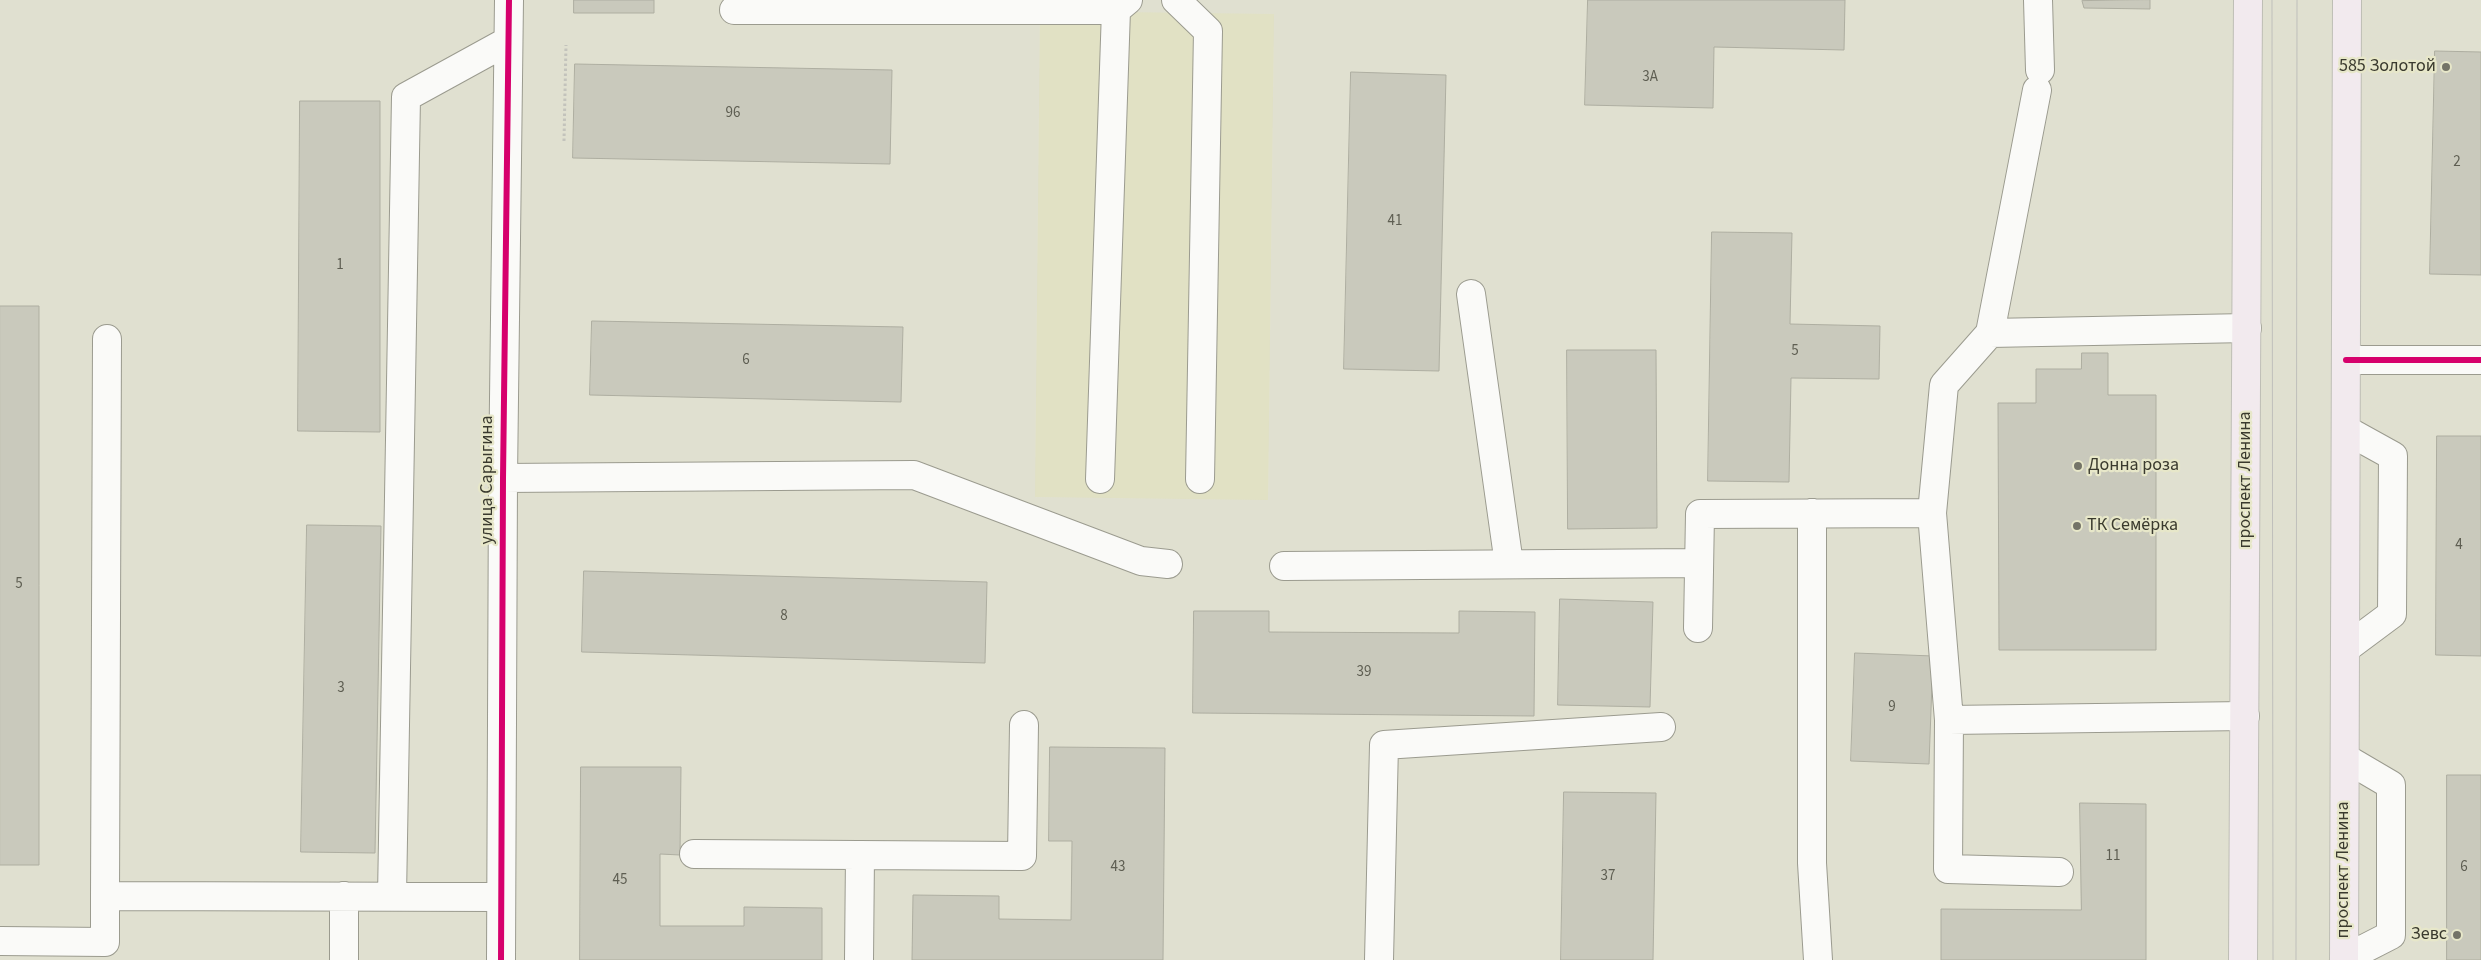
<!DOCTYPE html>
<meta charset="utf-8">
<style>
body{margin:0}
canvas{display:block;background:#e0e0d0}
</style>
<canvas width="2481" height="960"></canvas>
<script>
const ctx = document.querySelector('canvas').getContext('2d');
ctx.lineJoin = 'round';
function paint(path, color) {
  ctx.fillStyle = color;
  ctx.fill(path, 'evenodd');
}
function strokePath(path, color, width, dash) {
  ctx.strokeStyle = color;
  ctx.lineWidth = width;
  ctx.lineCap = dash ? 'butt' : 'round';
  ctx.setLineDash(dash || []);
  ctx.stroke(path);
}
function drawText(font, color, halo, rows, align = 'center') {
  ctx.font = font + ' "Source Sans 3",sans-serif';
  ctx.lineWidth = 4.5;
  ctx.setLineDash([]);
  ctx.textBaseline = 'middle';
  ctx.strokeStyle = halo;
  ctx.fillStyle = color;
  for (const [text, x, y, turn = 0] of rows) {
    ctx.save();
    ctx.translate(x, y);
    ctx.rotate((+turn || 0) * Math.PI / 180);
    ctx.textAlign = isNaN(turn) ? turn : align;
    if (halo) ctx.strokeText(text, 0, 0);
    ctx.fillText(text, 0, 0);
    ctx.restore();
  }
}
paint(new Path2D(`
 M1040,11L1274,14L1268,500L1035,497Z`), '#e1e1c4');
const building = new Path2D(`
 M574,0H654V13H574Z
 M1588,0H1845L1844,50L1714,47L1713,108L1585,105Z
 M2150,0V9L2084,8L2082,1Z
 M2435,51L2481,52V275L2430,274Z
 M575,64L892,70L890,164L573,158Z
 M1351,72L1446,75L1439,371L1344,369Z
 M300,101H380V432L298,431Z
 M1712,232L1792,233L1790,324L1880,326L1879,379L1791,378L1789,482L1708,481Z
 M0,306H39V865H0Z
 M592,321L903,327L901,402L590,395Z
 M1567,350H1656L1657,528L1568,529Z
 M2082,353H2108V395H2156V650H1999L1998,403H2036V369H2081Z
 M2437,436H2481V656L2436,655Z
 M307,525L381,526L375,853L301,852Z
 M584,571L987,582L985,663L582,652Z
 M1560,599L1653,602L1650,707L1558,705Z
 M1194,611H1269V632L1459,633V611L1535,612L1534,716L1193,713Z
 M1855,653L1933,656L1929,764L1851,761Z
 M1050,747L1165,748L1163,960H912L913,895L999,896V919L1071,920L1072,841H1049Z
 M581,767H681L680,855L660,854V926H744V907L822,908V960H580Z
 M2447,775H2481V960H2447Z
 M1564,792L1656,793L1653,960H1561Z
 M2080,803L2146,804V960H1941V909L2081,910Z`);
paint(building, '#c9c9bc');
strokePath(building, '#aeaea1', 1);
const minor = new Path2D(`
 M1176,0L1208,31L1200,479
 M2038,0L2040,70
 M734,10H1116L1128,0
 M1471,294L1509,564
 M1990,333L2037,90
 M2346,360H2481
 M503,478L914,475L1141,561L1168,564
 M1100,479L1116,10
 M1812,513V863L1818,960
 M1284,566L1699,563
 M1698,628L1700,514L1932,513
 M2345,649L2392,614L2393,456L2346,430
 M2245,716L1949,720L1932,513L1944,385L1990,333L2247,328
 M1949,720L1948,869L2059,872
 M694,854L1022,856L1024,725
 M105,896L107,339
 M392,896L406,97L508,41
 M0,941L105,942V896L501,897
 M2344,959L2391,935V785L2345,758
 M344,960V896
 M501,960L503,478L509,0
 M859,960L860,855
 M1379,960L1384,745L1661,727`);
const major = new Path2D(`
 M2243,960L2248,0
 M2344,960L2347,0`);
strokePath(minor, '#9b9b8f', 30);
strokePath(major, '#bebeb5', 30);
strokePath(new Path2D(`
 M564,141L566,45`), '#c3c3bc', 3, [2.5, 2.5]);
strokePath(minor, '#fafaf8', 28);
strokePath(major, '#f2eaee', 28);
strokePath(new Path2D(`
 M2272,0L2273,960
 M2296,960L2297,0`), '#bfbfbb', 1);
strokePath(new Path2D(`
 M2346,360H2481
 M501,960L503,478L509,0`), '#d6006c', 6);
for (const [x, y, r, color] of [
 [2446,67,5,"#747467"],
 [2078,466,5,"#747467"],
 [2077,526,5,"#747467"],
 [2457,935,5,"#747467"]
]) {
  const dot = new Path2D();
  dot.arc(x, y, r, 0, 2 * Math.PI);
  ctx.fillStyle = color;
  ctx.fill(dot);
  strokePath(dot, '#e7e7c9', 2);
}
drawText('15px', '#5e5e52', null, [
 ["3А",1650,78],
 ["96",733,114],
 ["2",2457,163],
 ["41",1395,222],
 ["1",340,266],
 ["5",1795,352],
 ["6",746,361],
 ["4",2459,546],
 ["5",19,585],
 ["8",784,617],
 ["39",1364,673],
 ["3",341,689],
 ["9",1892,708],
 ["11",2113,857],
 ["43",1118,868],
 ["6",2464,868],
 ["37",1608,877],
 ["45",620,881]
]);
drawText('18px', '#3a3a2e', '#e7e7c9', [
 ["585 Золотой",2436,67],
 ["Донна роза",2088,466,"left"],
 ["ТК Семёрка",2087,526,"left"],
 ["Зевс",2447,935]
], 'right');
drawText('18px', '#3a3a2e', '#e7e7c9', [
 ["улица Сарыгина",488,480,-90],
 ["проспект Ленина",2246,480,-90],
 ["проспект Ленина",2344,870,-90]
]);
</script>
